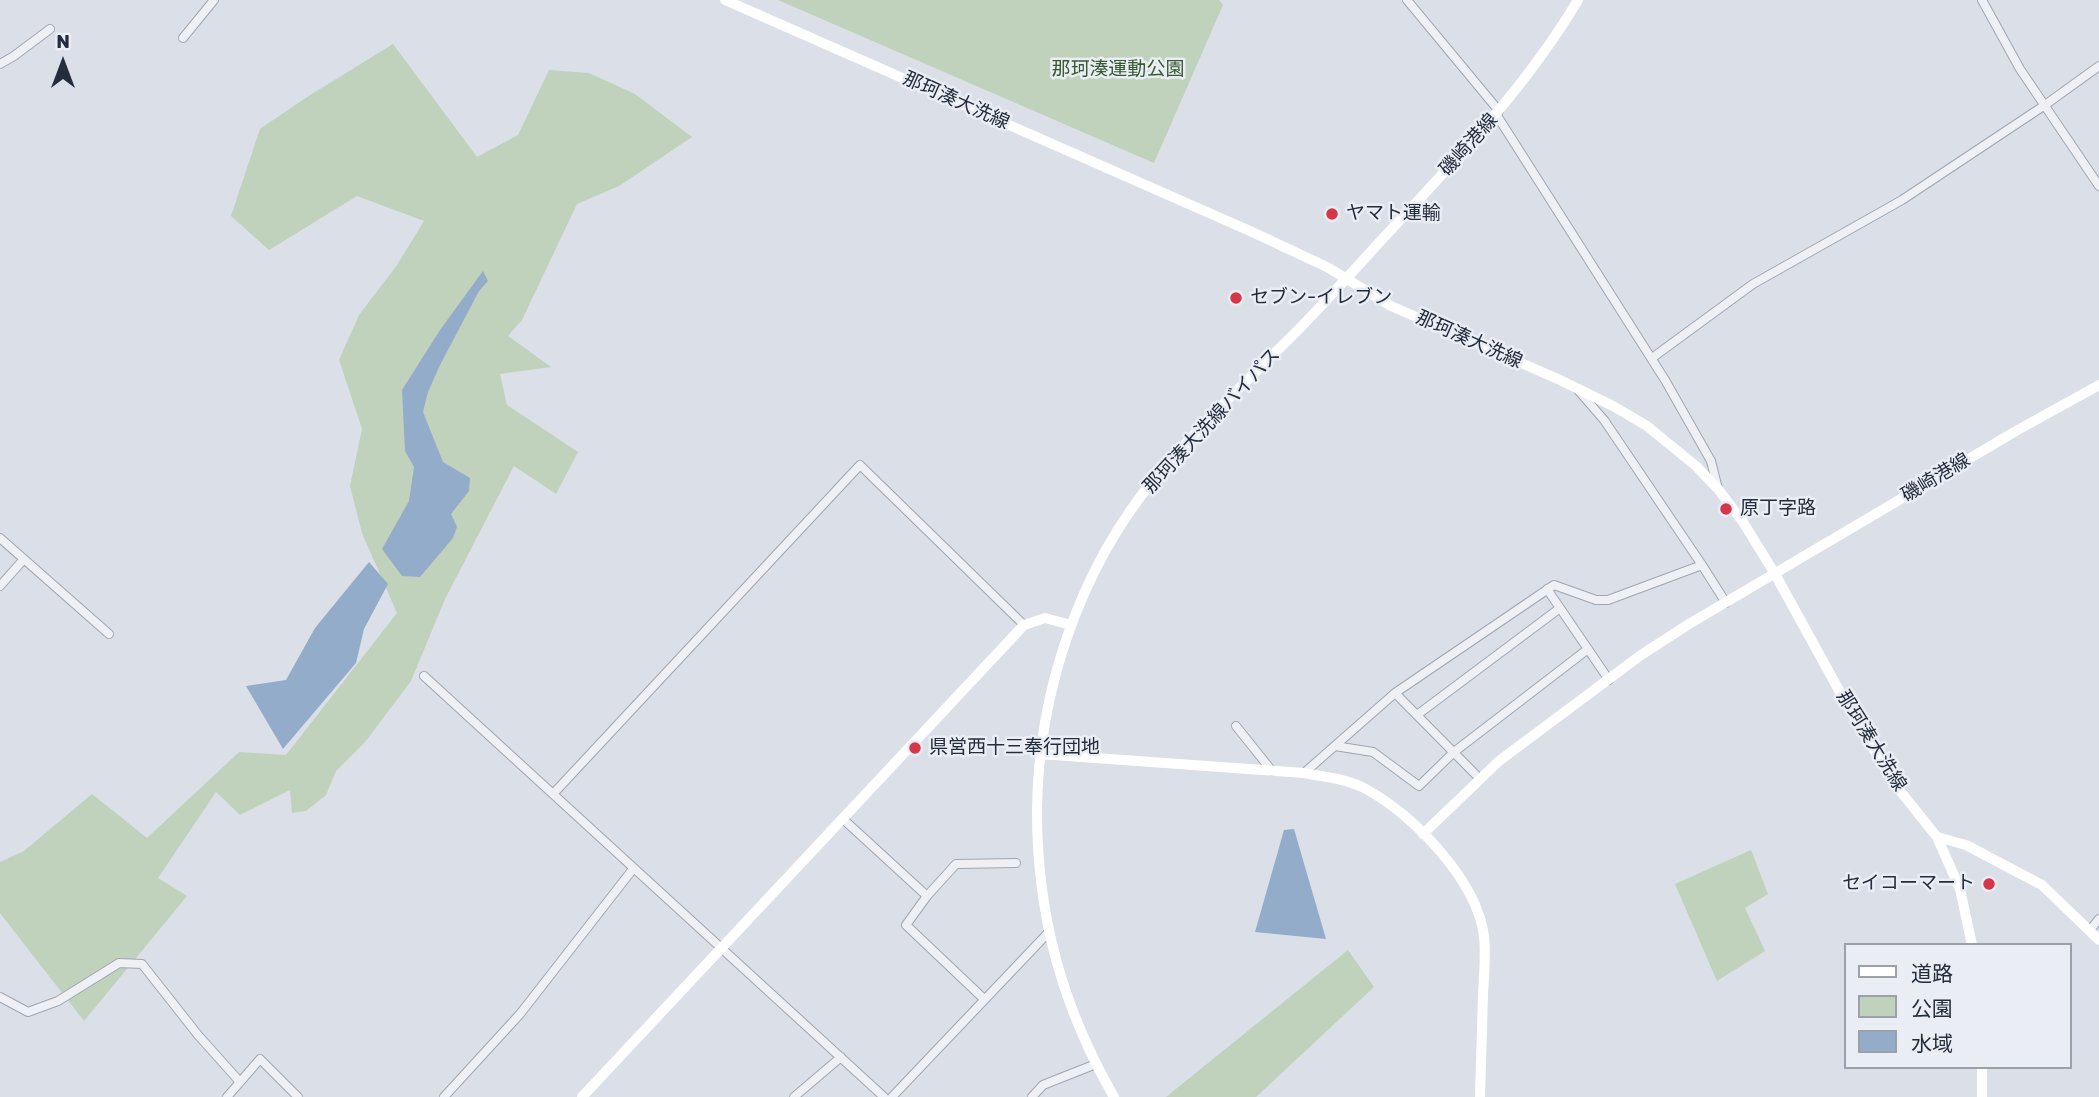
<!DOCTYPE html>
<meta charset="utf-8">
<style>
body{margin:0}
#map{position:relative;width:2099px;height:1097px;overflow:hidden;background:#dbdfe7;font-family:Rubik,"Noto Sans JP",sans-serif}
canvas{display:block}
.legend{position:absolute;left:1844px;top:943px;width:228px;height:126px;box-sizing:border-box;background:#eaeef4;border:2px solid #9ba1ab;margin:0;padding:9px 12px;list-style:none;font-size:21px;color:#242d3d}
.legend li{display:flex;align-items:center;gap:14px;height:35px}
.legend b{width:35px;border:2px solid #9ba1ab}
.north{position:absolute;left:28px;top:28px;width:70px;height:70px;-webkit-text-stroke:5px #eaeef4;paint-order:stroke;rotate:0deg;font-size:19px;font-weight:700;line-height:28px;text-align:center;color:#242d3d}
.north::after{content:'';display:block;margin:auto;width:24px;height:32px;background:#242d3d;clip-path:polygon(50% 0,100% 100%,50% 72%,0 100%)}
</style>
<div id="map">
<canvas width="2099" height="1097"></canvas>
<ul class="legend">
<li><b style="height:9px;background:#fff"></b>道路</li>
<li><b style="height:19px;background:#c0d1bc"></b>公園</li>
<li><b style="height:19px;background:#93acca"></b>水域</li>
</ul>
<div class="north">N</div>
</div>
<script>
const ctx = document.querySelector('canvas').getContext('2d');
ctx.lineJoin = 'round';
function paint(path, color) {
  ctx.fillStyle = color;
  ctx.fill(path, 'evenodd');
}
function strokePath(path, color, width, dash) {
  ctx.strokeStyle = color;
  ctx.lineWidth = width;
  ctx.lineCap = dash ? 'butt' : 'round';
  ctx.setLineDash(dash || []);
  ctx.stroke(path);
}
function drawText(font, color, halo, rows, align = 'center') {
  ctx.font = font + ' Rubik,"Noto Sans JP",sans-serif';
  ctx.lineWidth = 5;
  ctx.setLineDash([]);
  ctx.textBaseline = 'middle';
  ctx.strokeStyle = halo;
  ctx.fillStyle = color;
  for (const [text, x, y, turn = 0] of rows) {
    ctx.save();
    ctx.translate(x, y);
    ctx.rotate((+turn || 0) * Math.PI / 180);
    ctx.textAlign = isNaN(turn) ? turn : align;
    if (halo) ctx.strokeText(text, 0, 0);
    ctx.fillText(text, 0, 0);
    ctx.restore();
  }
}
paint(new Path2D(`
 M778,0H1219L1223,5L1154,163Z
 M393,44L477,157L518,135L549,70L589,73L635,94L692,137L619,186L577,204L522,320L508,336L551,367L500,374L507,405L578,452L556,494L514,466L445,599L411,681L365,742L336,771L326,795L306,811L292,813L290,790L240,815L216,792L158,878L187,896L84,1021L0,913V862L24,851L92,794L147,838L239,752L286,755L397,613L362,533L350,486L362,429L339,360L359,315L397,265L424,221L357,196L269,250L231,216L260,129L307,97Z
 M1751,850L1768,894L1745,908L1765,951L1717,981L1675,884Z
 M1348,950L1374,987L1256,1097H1166Z`), '#c0d1bc');
paint(new Path2D(`
 M483,271L488,281L479,291L440,365L428,392L423,412L443,462L470,478L469,491L451,514L457,527L453,538L420,577L402,576L382,549L409,501L414,467L405,451L402,390L440,330Z
 M369,562L388,584L364,629L356,663L283,749L246,686L286,680L315,628Z
 M1294,829L1326,939L1255,932L1284,830Z`), '#93acca');
const street = new Path2D(`
 M1407,0L1499,111
 M1982,0L2020,69L2099,186
 M183,38L214,0
 M0,64L14,56L50,29
 M1496,114L1665,380L1711,461L1718,489
 M1652,358L1753,284L1902,200L2045,105L2099,66
 M1578,390L1604,420L1702,565
 M0,538L109,634
 M0,586L24,559
 M1547,589L1609,680
 M424,676L884,1097
 M1395,693L1480,779
 M1417,715L1560,608
 M1236,726L1272,771
 M1335,746L1373,752L1419,786L1454,752L1588,649
 M1304,773L1395,693L1554,585L1596,600H1608L1702,565L1726,603
 M553,794L860,465L1024,625
 M843,819L927,896L906,925L984,999
 M927,896L956,864L1016,863
 M2090,930L2099,919
 M0,997L28,1012L58,1001L119,963L142,964L198,1035L240,1082
 M227,1097L260,1059L298,1097
 M444,1097L520,1014L633,869
 M794,1097L841,1057
 M892,1097L1048,933
 M1032,1097L1043,1085L1096,1064`);
strokePath(street, '#a0a6b1', 10);
strokePath(street, '#eef0f5', 8);
strokePath(new Path2D(`
 M725,0L1250,231L1327,267L1391,306L1560,380L1613,406L1647,426L1696,466L1718,489L1743,522L1775,574L1846,703L1893,782L1937,837L1960,889L1972,945
 M1040,754L1304,773C1324,777 1348,779 1366,789C1414,815 1477,881 1484,936C1486,955 1484,976 1483,995C1482,1029 1481,1063 1480,1097
 M1423,834L1499,761L1641,655L1689,624L2016,431L2099,385
 M1937,837L1966,845L2042,885L2099,940
 M1982,1067V1097
 M582,1097L1024,625L1045,618L1071,625
 M1114,1097C1062,1006 1037,916 1037,811C1038,693 1079,570 1155,478C1200,425 1251,377 1300,328C1335,292 1368,254 1402,218C1466,149 1530,81 1578,0`), '#fff', 10);
for (const [x, y, r, color] of [
 [1332,214,7,"#d53749"],
 [1236,298,7,"#d53749"],
 [1726,509,7,"#d53749"],
 [915,748,7,"#d53749"],
 [1989,884,7,"#d53749"]
]) {
  const dot = new Path2D();
  dot.arc(x, y, r, 0, 2 * Math.PI);
  ctx.fillStyle = color;
  ctx.fill(dot);
  strokePath(dot, '#eaeef4', 2.5);
}
drawText('19px', '#375a31', '#eaeef4', [
 ["那珂湊運動公園",1118,70]
]);
drawText('19px', '#242d3d', '#eaeef4', [
 ["那珂湊大洗線",956,101,24],
 ["磯崎港線",1469,145,-48],
 ["那珂湊大洗線",1469,340,24],
 ["那珂湊大洗線バイパス",1212,421,-47],
 ["磯崎港線",1936,478,-31],
 ["那珂湊大洗線",1871,741,58]
]);
drawText('19px', '#242d3d', '#eaeef4', [
 ["ヤマト運輸",1346,214],
 ["セブン-イレブン",1250,298],
 ["原丁字路",1740,509],
 ["県営西十三奉行団地",929,748],
 ["セイコーマート",1975,884,"right"]
], 'left');
</script>
